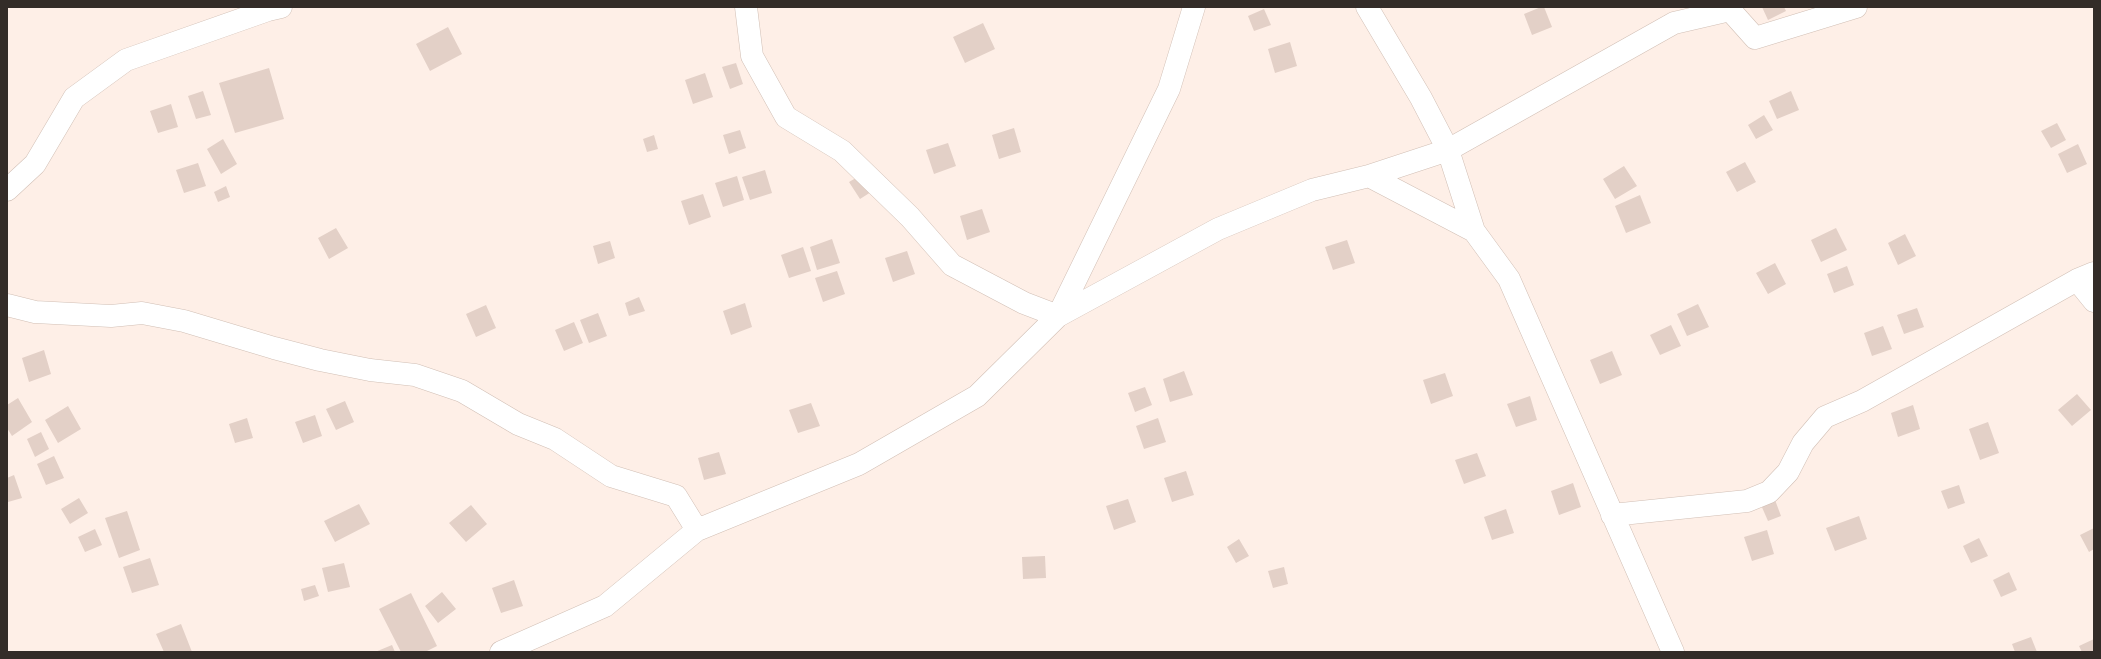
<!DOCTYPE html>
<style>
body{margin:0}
#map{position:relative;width:2101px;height:659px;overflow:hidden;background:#feefe7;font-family:"Crimson Pro",serif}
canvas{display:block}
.frame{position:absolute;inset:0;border:8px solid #332c28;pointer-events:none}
</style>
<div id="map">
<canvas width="2101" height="659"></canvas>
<div class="frame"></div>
</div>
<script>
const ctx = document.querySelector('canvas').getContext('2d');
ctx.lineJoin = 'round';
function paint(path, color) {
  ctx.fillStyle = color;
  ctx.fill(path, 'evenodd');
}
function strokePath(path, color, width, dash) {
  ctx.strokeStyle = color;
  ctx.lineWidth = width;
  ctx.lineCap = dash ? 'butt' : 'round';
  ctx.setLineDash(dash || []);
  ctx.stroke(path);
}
paint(new Path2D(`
 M1541,7H1544L1552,27L1532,35L1524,14Z
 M1762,7H1784L1786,11L1768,20Z
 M1264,9L1271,25L1254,31L1248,16Z
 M983,23L995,49L965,63L953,37Z
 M448,27L462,54L430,71L416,44Z
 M1290,42L1297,66L1275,73L1268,49Z
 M736,63L743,84L730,89L722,67Z
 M269,68L284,119L235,133L219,83Z
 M705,73L713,97L693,104L685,80Z
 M203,91L211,115L196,119L188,96Z
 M1791,91L1799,110L1777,119L1769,101Z
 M171,104L178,127L158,133L150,111Z
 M1764,115L1773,130L1756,139L1748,125Z
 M2057,123L2066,140L2051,148L2041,131Z
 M1014,128L1021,152L999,159L992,135Z
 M740,130L746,148L729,154L723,135Z
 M654,135L658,149L647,152L643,139Z
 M223,139L237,164L221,174L207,149Z
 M948,143L956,166L934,174L926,150Z
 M2078,144L2087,164L2067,173L2058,154Z
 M1745,162L1756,182L1737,192L1726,172Z
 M198,163L206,186L184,193L176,170Z
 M1624,166L1637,186L1615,199L1603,179Z
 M765,170L772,193L750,200L742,177Z
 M861,175L871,192L860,199L849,182Z
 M737,176L744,200L723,207L715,183Z
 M226,186L230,197L218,202L214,192Z
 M703,194L711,217L689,225L681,201Z
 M1640,195L1651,223L1626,233L1615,206Z
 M982,209L990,232L967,240L960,216Z
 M336,228L348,248L329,259L318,238Z
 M1836,228L1847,250L1821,262L1811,240Z
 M1905,234L1916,256L1898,265L1888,243Z
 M832,239L840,263L817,270L810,247Z
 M1347,240L1355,263L1333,270L1325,247Z
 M610,241L615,258L598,264L593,246Z
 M803,247L811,271L789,278L781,255Z
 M907,251L915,274L893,282L885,258Z
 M1775,263L1786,284L1768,294L1756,273Z
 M1847,266L1854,285L1834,293L1827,274Z
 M837,271L845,294L823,302L815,278Z
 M639,297L645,311L629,316L625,303Z
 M745,303L752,327L731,335L723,311Z
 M1698,304L1709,327L1687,336L1677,314Z
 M486,305L496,328L476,337L466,314Z
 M1917,308L1924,327L1904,334L1897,315Z
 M598,313L607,336L589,343L580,320Z
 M574,322L583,343L564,351L555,330Z
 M1671,325L1681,346L1660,355L1650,335Z
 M1883,326L1892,349L1872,356L1864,333Z
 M44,350L51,374L29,382L22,358Z
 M1612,351L1622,375L1600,384L1590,360Z
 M1184,371L1193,395L1170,402L1163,379Z
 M1445,373L1453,396L1431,404L1423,380Z
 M1145,387L1152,405L1135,412L1128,393Z
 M2077,394L2091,410L2072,426L2058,410Z
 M1530,396L1537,420L1516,427L1507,404Z
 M18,398L32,422L12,436L7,428V405Z
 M345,401L354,422L336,430L326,409Z
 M811,403L820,426L798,433L789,410Z
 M1913,405L1920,429L1898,437L1891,413Z
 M68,406L81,429L58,443L45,420Z
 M315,415L322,436L303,443L295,422Z
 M247,418L253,438L235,443L229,424Z
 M1158,418L1166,442L1144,449L1136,426Z
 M1988,422L1999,453L1980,460L1969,429Z
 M41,432L49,449L35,457L27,439Z
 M719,452L726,474L704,480L698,458Z
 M1477,453L1486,476L1464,484L1455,460Z
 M54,456L64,478L46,485L37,464Z
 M1186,471L1194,495L1172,502L1164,478Z
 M14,475L22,498L8,502L7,478Z
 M1573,483L1581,507L1559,515L1551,491Z
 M1959,485L1965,503L1948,509L1941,491Z
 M79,498L88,513L70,524L61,509Z
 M1128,499L1136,522L1114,530L1106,506Z
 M1775,500L1781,516L1768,521L1761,505Z
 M359,504L370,524L335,542L324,521Z
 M471,505L487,524L466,542L449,523Z
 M1506,509L1514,533L1492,540L1484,517Z
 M127,511L140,550L119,558L105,518Z
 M1859,516L1867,539L1835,551L1826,528Z
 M2094,528V549L2089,552L2080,535Z
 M95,529L102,545L85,552L78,537Z
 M1767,530L1774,554L1752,561L1744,537Z
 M1979,538L1988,556L1971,563L1963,546Z
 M1239,539L1249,556L1236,563L1227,547Z
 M1045,556L1046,578L1023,579L1022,557Z
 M150,558L159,585L132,593L123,567Z
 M344,563L350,587L328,592L322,568Z
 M1284,567L1288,584L1273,588L1268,571Z
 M2009,572L2017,590L2001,597L1993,580Z
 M514,580L523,606L501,613L492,588Z
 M315,585L319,596L304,601L301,589Z
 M442,592L456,609L438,623L425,606Z
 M411,593L437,646L425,652H401L379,609Z
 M181,624L192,652H164L156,634Z
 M2031,637L2037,652H2015L2012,644Z
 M2094,639V652H2082L2079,646Z
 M392,645L395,652H375Z`), '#e3d0c7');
const minor = new Path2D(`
 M746,7L752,56L786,117L842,151L910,217L952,265L1024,303L1058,316L1169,89L1194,7
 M1367,7L1421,98L1448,150L1674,23L1730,10L1755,38L1856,7
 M1369,176L1474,231
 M7,190L35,164L74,98L126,60L268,10L281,7
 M2077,280L2094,301
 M7,305L35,312L111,316L142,313L184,321L274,348L320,360L370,370L415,375L462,391L518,424L555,439L611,476L676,496L697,530
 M1612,515L1747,501L1769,492L1788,472L1803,443L1825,417L1862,401L2077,280L2094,273
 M501,652L605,606L697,530L859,464L977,396L1058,316L1218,229L1312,190L1369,176L1448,150L1474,231L1509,279L1673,652`);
strokePath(minor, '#d1bfb5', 23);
strokePath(minor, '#fff', 22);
</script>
